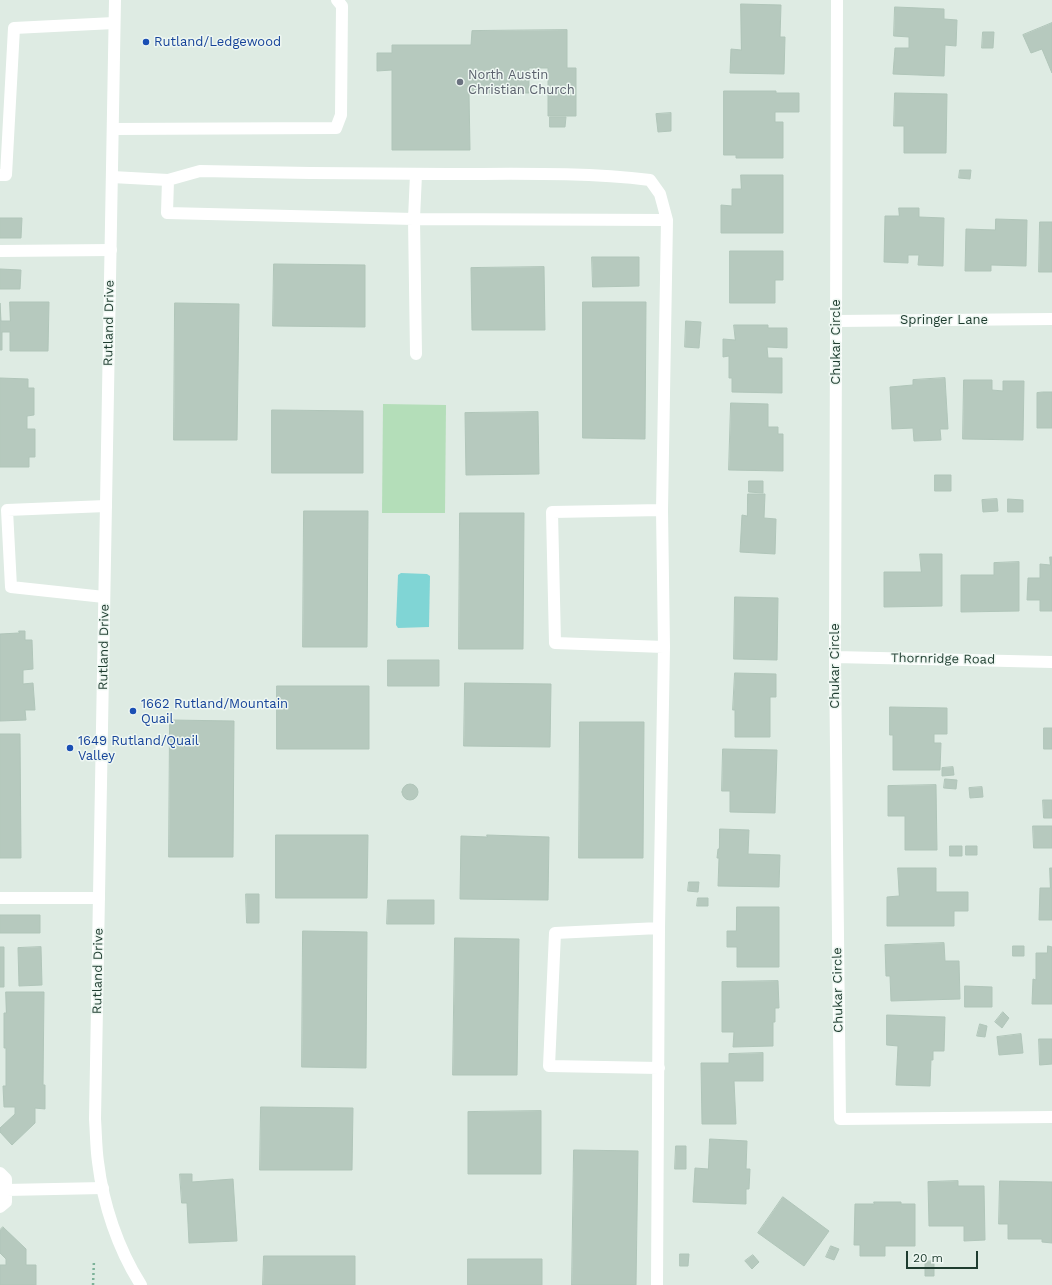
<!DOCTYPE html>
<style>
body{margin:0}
#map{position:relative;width:1052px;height:1285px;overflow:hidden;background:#deebe3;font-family:"Work Sans",sans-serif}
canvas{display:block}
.scale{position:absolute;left:906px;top:1251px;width:72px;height:18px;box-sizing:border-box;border:2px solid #1e3c2f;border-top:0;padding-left:5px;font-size:12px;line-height:14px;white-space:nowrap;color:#1e3c2f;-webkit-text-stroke:3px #eef7f2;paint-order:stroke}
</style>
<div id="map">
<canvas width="1052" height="1285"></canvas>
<div class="scale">20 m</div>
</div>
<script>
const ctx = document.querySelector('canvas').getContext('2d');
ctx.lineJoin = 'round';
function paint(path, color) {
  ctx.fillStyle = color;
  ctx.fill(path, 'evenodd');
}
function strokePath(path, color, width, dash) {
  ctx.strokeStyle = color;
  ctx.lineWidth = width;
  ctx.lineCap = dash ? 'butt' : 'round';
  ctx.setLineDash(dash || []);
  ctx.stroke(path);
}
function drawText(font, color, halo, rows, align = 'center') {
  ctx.font = font + ' "Work Sans",sans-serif';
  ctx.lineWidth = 3;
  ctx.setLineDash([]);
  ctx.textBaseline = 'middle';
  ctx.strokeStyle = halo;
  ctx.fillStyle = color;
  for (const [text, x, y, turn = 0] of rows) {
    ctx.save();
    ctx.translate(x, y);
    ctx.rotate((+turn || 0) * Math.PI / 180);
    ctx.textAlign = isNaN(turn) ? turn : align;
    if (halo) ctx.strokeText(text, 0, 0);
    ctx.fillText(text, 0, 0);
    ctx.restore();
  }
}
paint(new Path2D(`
 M383,404L446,405L445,513H382Z`), '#b4deb9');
paint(new Path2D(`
 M401,573L427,574L430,576L429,627L398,628L396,625L398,575Z`), '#80d5d5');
const building = new Path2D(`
 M741,4L781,5L780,37H785L784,74L730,73L731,49L741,50Z
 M895,7L944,9V19L957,20L956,46L945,45L944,76L893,74L895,48H909V37L894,36Z
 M1052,23V73L1042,49L1031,53L1023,35Z
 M567,30V68H576V116H548V68H529V93H469L470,150H392V70L377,71V53H392V45H471L472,31Z
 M983,32H994L993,48H982Z
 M724,91H776V93H799V112H775V122H783V158H736V155H724Z
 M895,93L947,94L946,153H904V126H894Z
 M671,113V131L658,132L656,114Z
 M550,117H566L565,127H550Z
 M960,170H971L970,179L959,178Z
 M741,175H783V233H721V205L732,206V189H741Z
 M899,208H919V217L944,218L943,266L918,265L919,255H908V263L884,262L885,216H899Z
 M0,218H22L21,238H0Z
 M996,219L1027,220L1026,266L991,265V271H965L966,229L995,230Z
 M1040,222H1052V272H1039Z
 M730,251H783V280H775V303H730Z
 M592,257H639V286L593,287Z
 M274,264L365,265V327L273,326Z
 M544,267L545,330H472L471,268Z
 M0,269L21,270L20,289H0Z
 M10,302H49L48,351H10V332H2V350H0V303L1,321H10Z
 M583,302H646L645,439L583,438Z
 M175,303L239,304L237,440H174Z
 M686,321L701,322L699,348L685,347Z
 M734,325H768V328H787V348L767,347L768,358H782V393L732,392V378H729V356L723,357V339L735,340Z
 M0,378L28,379V388H34V415L27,416V429H35V457H29V467H0Z
 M945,378L948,429H940L941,440L914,441L913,428L892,429L890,387L913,385V380Z
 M964,380H992V390L1003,391V381H1024L1023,440L963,439Z
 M1043,392H1052V428H1037V393Z
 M731,403L768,404V427H778V434H783V471L729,470Z
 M272,410L363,411V473H272Z
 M538,412L539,474L466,475L465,413Z
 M935,475H951V491H935Z
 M749,481H763V493L749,492Z
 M748,494H765L764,518L776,519L775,554L740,552L742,515L747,516Z
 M997,499L998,511L983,512L982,500Z
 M1008,499L1023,500V512H1008Z
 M304,511H368L367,647H303Z
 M460,513H524L523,649H459Z
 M920,554H942V606L884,607V572H921Z
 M1050,557H1052V611H1040V600H1027L1028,578H1040V564L1050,565Z
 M1019,562V611L961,612V575H994V563Z
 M735,597L778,598L777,660L734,659Z
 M19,631H25V640H32L33,669L23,670V684L33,683L35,710H25L26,720L0,721V634L19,633Z
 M388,660H439V686H388Z
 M735,673L776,674V697H770V737H735V710H733Z
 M465,683L551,684L550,747L464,746Z
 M277,686H369V749H277Z
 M890,707L947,708V734H934V743H941L940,770H893V735H890Z
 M170,720L234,721L233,857H169Z
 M580,722H644L643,858H579Z
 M1044,728H1052V749H1044Z
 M0,734H20L21,858H0Z
 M723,749L777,750L775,813L730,812V791H722Z
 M953,767L954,775L942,776V768Z
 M945,779L957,780L956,789L944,788Z
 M402 792a8 8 0 1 1 16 0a8 8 0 1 1-16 0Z
 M936,785L937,850H905V816H888V786Z
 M982,787L983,797L970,798L969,788Z
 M1043,800H1052V818H1044Z
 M1033,826H1052V848H1034Z
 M720,829L749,830L748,854L780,855L779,887L718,886L719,858H717L718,849H719Z
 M276,835H368L367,898H276Z
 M487,835L549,837L548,900L460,899L461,836L487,837Z
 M950,846H962V856H950Z
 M966,846H977V855H966Z
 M898,868H936V892H968V911H954V926H887V897L899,896Z
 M1050,868H1052V920H1039L1040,888H1050Z
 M689,882H699L698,892L688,891Z
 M246,894H259V923H247Z
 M698,898H708V906H697Z
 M388,900H434V924H387Z
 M737,907H779V967H737V947H727V931H736Z
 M0,915H40V933H0Z
 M303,931L367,932L366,1068L302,1067Z
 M455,938L519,939L517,1075H453Z
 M944,943L945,961H959L960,999L891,1001L890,976H886L885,945Z
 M1013,946H1024V956H1013Z
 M1048,946L1052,947V1004H1032L1033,979L1036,980V953H1047Z
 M0,947H4V987H0Z
 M41,947L42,985L19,986L18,948Z
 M778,981L779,1008H775V1022H773V1046L733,1047L734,1032H722V982Z
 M965,986L992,987V1007H965Z
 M6,992H44L43,1085H45V1109L35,1108V1123L12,1145L0,1132V1128L15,1114V1107H4L3,1086H6V1048H4V1013H6Z
 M1003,1012L1009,1018L1002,1028L995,1022Z
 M887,1015L945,1017L944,1051H933V1060H931L930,1086L896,1085L898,1046L887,1045Z
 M980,1024L987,1026L985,1037L977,1036Z
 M1021,1034L1023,1053L999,1055L997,1037Z
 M1039,1039H1052V1064L1040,1065Z
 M763,1053V1081H734L736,1124H702L701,1063H729V1054Z
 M261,1107L353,1108L352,1170H260Z
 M541,1111V1174H468V1112Z
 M710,1139L747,1141L746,1169H750L749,1189H746V1204L693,1202L695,1168L708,1169Z
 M676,1146H686V1169H675Z
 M574,1150L638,1151L636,1285H572Z
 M180,1174H192V1182L233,1179L237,1241L189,1243L187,1203H182Z
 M958,1181V1186H984L985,1240L964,1241V1226H929L928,1182Z
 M1000,1181L1052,1182V1243L1042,1242V1239H1008V1224H999Z
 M783,1197L829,1231L804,1266L758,1233Z
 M874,1202H901V1204H915V1246H885V1256H860V1245H854L855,1204H874Z
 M3,1227L26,1249V1265H36V1285H0V1265H6V1259L0,1253V1230Z
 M831,1246L839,1249L834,1260L826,1257Z
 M680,1254H689L688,1266H680Z
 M753,1255L759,1262L752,1269L745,1261Z
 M264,1256H355V1285H263Z
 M468,1259H542V1285H468Z
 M934,1261V1276H925V1262Z`);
paint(building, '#b6c9be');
strokePath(building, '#b0c5b9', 1);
strokePath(new Path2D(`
 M93,1285L94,1260`), '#7cb198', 2.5, [2, 3]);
strokePath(new Path2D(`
 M113,129L336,128L341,115L342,6L337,0
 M416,174L414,219L416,354
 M0,175H6L14,28L114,23
 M112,177L168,180L167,213L414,219L667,220L662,510L664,647L659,928L657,1285
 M168,180L200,171C283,173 366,174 448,174C515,174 584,172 650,180L660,194L667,220
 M0,251L111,250
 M662,510L552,512L555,643L664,647
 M104,597L11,587L7,510L106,506
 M0,898H99
 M659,928L555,933L549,1066L659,1068
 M0,1173L6,1179V1202L0,1207
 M6,1190L103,1188`), '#fff', 12);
strokePath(new Path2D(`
 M837,0L835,657L840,1119L1052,1117
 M836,321L1052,319
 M835,657L1052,662`), '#fff', 12);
strokePath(new Path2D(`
 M115,0L95,1119C96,1133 96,1148 98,1162C103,1204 118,1249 141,1285`), '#fff', 12);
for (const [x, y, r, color] of [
 [146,42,4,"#1a4fb4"],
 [460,82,4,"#6b7280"],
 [133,711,4,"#1a4fb4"],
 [70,748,4,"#1a4fb4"]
]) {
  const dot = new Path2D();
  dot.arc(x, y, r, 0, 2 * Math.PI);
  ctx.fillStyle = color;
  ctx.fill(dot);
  strokePath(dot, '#eef7f2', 1.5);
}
drawText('13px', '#164399', '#eef7f2', [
 ["Rutland/Ledgewood",154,42],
 ["1662 Rutland/Mountain",141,704],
 ["Quail",141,719],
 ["1649 Rutland/Quail",78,741],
 ["Valley",78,756]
], 'left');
drawText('13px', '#5b616d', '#eef7f2', [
 ["North Austin",468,75],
 ["Christian Church",468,90]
], 'left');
drawText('13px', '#1e3c2f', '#eef7f2', [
 ["Springer Lane",944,320],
 ["Rutland Drive",109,323,-89],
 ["Chukar Circle",836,342,-90],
 ["Rutland Drive",104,647,-89],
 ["Thornridge Road",943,659,1],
 ["Chukar Circle",835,666,-90],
 ["Rutland Drive",98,971,-89],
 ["Chukar Circle",838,990,-91]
]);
</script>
